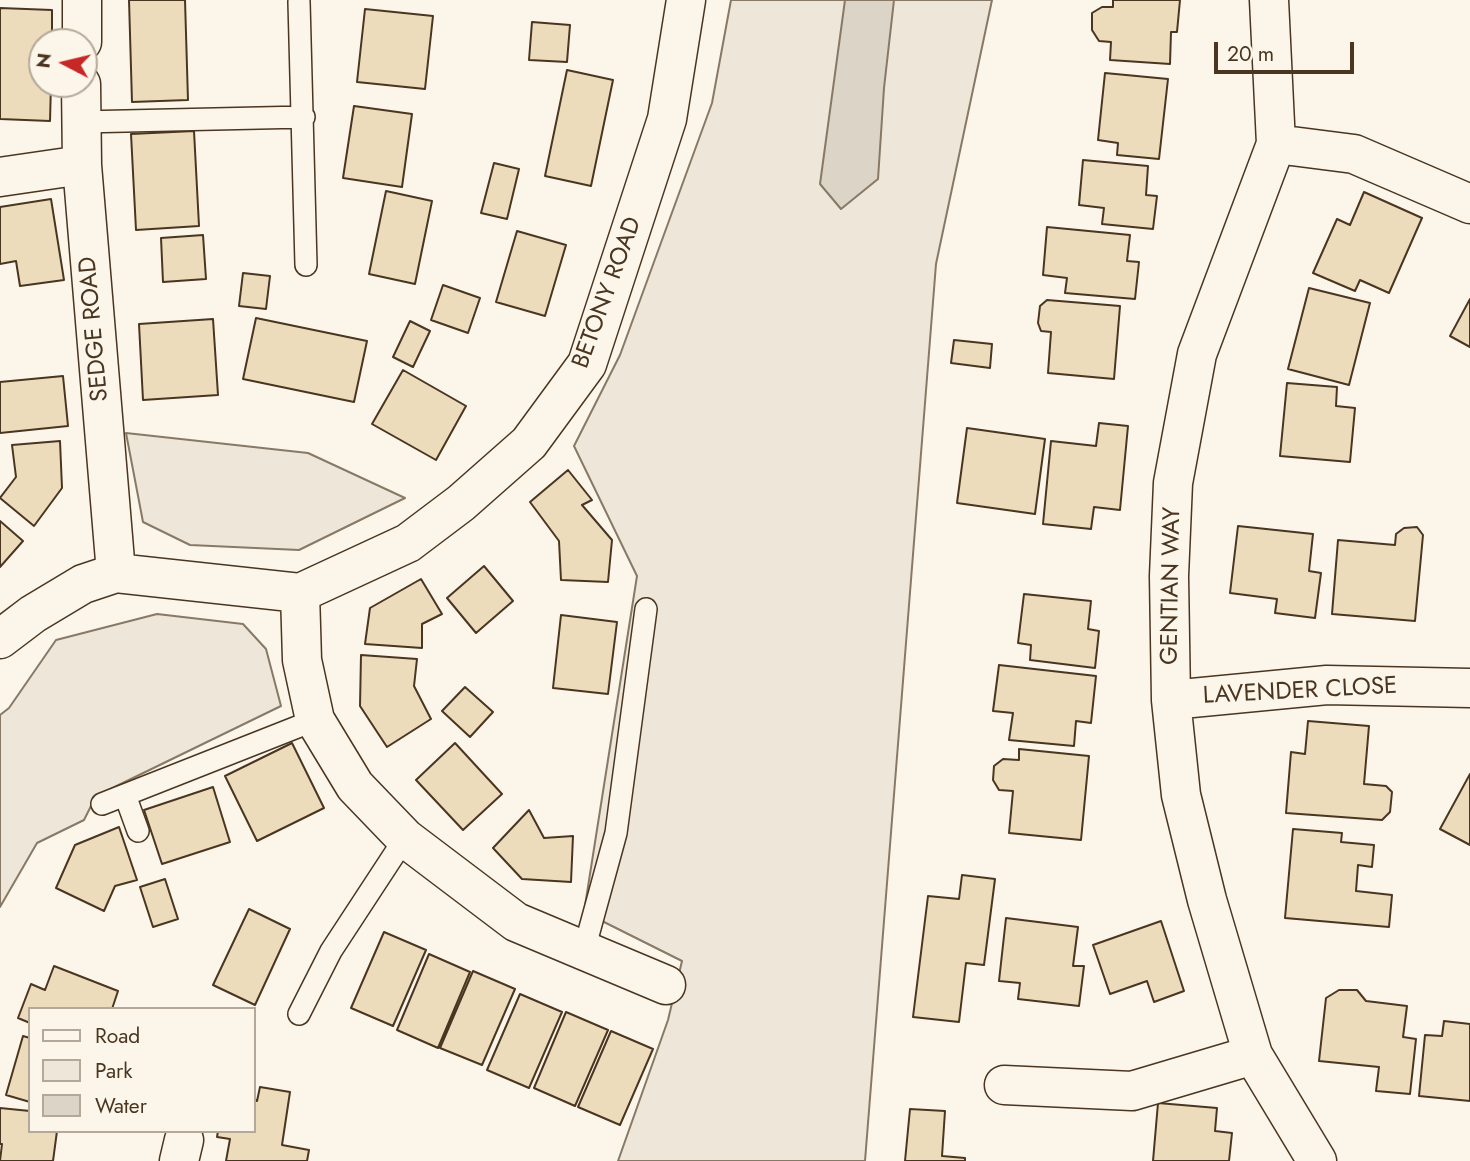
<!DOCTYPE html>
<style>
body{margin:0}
#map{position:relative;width:1470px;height:1161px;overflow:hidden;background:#fbf6e9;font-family:Jost,sans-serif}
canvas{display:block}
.legend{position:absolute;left:28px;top:1007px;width:228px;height:126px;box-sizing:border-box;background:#fbf6e9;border:2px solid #b4a999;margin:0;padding:9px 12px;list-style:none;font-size:21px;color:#4a3520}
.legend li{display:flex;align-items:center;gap:14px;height:35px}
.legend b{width:35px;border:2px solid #b4a999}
.north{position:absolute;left:28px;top:28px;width:70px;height:70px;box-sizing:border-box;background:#fbf6e9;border:2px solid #b4a999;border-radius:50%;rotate:277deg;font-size:19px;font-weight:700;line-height:28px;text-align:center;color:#4a3520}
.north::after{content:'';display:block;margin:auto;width:24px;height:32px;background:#c62828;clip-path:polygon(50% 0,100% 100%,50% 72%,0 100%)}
.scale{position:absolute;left:1214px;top:42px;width:140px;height:32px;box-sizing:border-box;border:4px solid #4a3520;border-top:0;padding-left:9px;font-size:21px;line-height:24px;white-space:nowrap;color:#4a3520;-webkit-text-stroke:5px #fbf6e9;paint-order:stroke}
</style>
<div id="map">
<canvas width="1470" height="1161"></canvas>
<ul class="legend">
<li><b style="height:9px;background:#fbf6e9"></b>Road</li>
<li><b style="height:19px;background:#ede6d9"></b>Park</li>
<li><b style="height:19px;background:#dcd4c6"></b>Water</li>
</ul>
<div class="north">N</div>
<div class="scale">20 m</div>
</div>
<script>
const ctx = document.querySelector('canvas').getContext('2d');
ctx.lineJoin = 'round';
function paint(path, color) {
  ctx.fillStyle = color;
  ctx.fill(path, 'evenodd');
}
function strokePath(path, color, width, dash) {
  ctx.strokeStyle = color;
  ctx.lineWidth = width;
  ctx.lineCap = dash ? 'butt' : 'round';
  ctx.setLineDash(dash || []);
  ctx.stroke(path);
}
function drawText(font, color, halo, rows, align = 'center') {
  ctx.font = font + ' Jost,sans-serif';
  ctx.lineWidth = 5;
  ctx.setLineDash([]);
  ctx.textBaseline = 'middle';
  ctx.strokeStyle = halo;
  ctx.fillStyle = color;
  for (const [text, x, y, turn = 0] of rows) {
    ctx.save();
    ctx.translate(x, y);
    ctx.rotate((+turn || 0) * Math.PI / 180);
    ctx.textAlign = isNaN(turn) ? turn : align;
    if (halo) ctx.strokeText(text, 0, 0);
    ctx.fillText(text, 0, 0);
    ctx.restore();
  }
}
const green = new Path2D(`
 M731,0H992L936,264L865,1161H618L668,1020L682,961L584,912L637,576L574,446L620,355L712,103Z
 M126,433L308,453L405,498L299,550L190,545L143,522Z
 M157,614L243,624L266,649L281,706L96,796L84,820L37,843L0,907V715L9,708L56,640Z`);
paint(green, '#ede6d9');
strokePath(green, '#887966', 2);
const water = new Path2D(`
 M845,0H894L884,88L878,179L841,209L820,184Z`);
paint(water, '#dcd4c6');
strokePath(water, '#887966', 2);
const building = new Path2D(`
 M129,0H185L188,100L132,102Z
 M1113,0H1180L1177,32H1171L1170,64L1110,60L1111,42L1099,41L1092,30V13L1102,7H1113Z
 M0,8L52,10V42H42V84H51L50,121L0,119Z
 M365,9L433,16L425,89L357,82Z
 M532,22L570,25L567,62L529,60Z
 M567,70L613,80L591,186L545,176Z
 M1105,73L1168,79L1159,159L1117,155L1118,143L1098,140Z
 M354,106L412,114L402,187L343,178Z
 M194,131L199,226L136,230L131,134Z
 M1083,160L1148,166L1146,195L1157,196L1153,229L1102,224L1104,208L1079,205Z
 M494,163L519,169L507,219L481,213Z
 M386,191L432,201L415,284L369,274Z
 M1364,192L1422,218L1389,293L1360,280L1355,291L1313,273L1337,219L1350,225Z
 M51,199L64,280L20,286L16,261L0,264V207Z
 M1047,227L1130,235L1127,261L1139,262L1135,299L1065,293L1067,278L1043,275Z
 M517,231L566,245L545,316L496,302Z
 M203,235L206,279L163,282L161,238Z
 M243,273L270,276L266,309L239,306Z
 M443,285L480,298L468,333L431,320Z
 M1309,288L1370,303L1349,385L1288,369Z
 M1470,299V347L1450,336Z
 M1047,300L1120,306L1114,379L1048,373L1051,332L1041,331L1038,323L1040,306Z
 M256,318L367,341L354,402L243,379Z
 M213,319L218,395L143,400L139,324Z
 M410,321L430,331L413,367L393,357Z
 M954,340L992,344L990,368L951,363Z
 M403,370L466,406L436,460L372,424Z
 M63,376L68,426L0,433V382Z
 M1287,383L1337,387L1336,406L1355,408L1350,462L1280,456Z
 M1099,423L1128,426L1120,510L1094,507L1091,529L1043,524L1051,441L1096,446Z
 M967,428L1045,439L1035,514L957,503Z
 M60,441L62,488L34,526L0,498L16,477L12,445Z
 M568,470L592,500L582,505L612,540L608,582L561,580L559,541L530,502Z
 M0,521L23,541L0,567Z
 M1238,526L1313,534L1309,571L1321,573L1315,618L1275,613L1277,599L1230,593Z
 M1417,527L1423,535L1415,621L1332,614L1338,540L1395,545L1396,534L1404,528Z
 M484,566L513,601L476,633L447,598Z
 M421,579L442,614L422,624V648L365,644L370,608Z
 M1024,594L1091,601L1088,629L1099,631L1095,668L1030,660L1031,645L1018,643Z
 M561,615L617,622L608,694L553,688Z
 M361,655L417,659L414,686L431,719L387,747L360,706Z
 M999,665L1096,676L1091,723L1076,721L1074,746L1009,740L1013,713L993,711Z
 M465,687L493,712L470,737L442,711Z
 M1308,721L1369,726L1364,784L1386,786L1392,792L1390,812L1382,820L1286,813L1291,752L1305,754Z
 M292,743L324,808L257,841L225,776Z
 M455,743L502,794L463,830L416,780Z
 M1019,749L1089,756L1081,840L1009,833L1013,791L999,790L993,780L994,766L1003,759L1019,760Z
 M1470,774V845L1440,829Z
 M213,787L230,842L162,864L144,810Z
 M529,810L544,838L573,836L571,882L522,879L493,848Z
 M119,827L137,880L115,886L104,911L56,888L75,845Z
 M1293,829L1342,833L1341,842L1374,845L1372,867L1358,865L1356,891L1392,895L1389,927L1285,918Z
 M962,875L995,879L984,965L966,963L959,1022L913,1017L928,896L959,899Z
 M165,879L178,919L153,927L140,887Z
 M249,909L290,929L255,1005L213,985Z
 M1006,918L1078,927L1073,966H1084L1079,1006L1018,999L1020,983L999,981Z
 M1161,921L1184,991L1154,1002L1147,981L1110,994L1093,945Z
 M384,932L426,950L393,1026L351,1008Z
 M429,954L470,972L438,1048L397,1030Z
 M54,966L118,991L112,1009H30V1023L18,1018L31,984L45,990Z
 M473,971L515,989L482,1065L440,1048Z
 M1339,990H1357L1366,1001L1407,1006L1403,1037L1416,1039L1410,1094L1376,1091L1379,1067L1319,1061L1326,998Z
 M520,994L562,1012L529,1088L487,1070Z
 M566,1012L608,1030L575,1106L534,1088Z
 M1444,1021L1470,1024V1101L1419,1096L1425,1035L1442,1036Z
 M611,1031L653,1049L620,1125L578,1107Z
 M23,1036L30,1038V1102L6,1095Z
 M260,1087L290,1092L282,1145L309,1150L307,1161H226L230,1139L217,1137L218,1131H254V1100L257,1101Z
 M1158,1103L1217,1108L1215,1131L1232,1133L1229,1161H1153Z
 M0,1108L30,1111V1131H57L53,1161H0L2,1144H0Z
 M910,1109L945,1111L942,1156L965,1158V1161H905Z`);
paint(building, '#ecdcbc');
strokePath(building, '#4a3520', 2);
const service = new Path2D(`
 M299,2L306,265
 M81,122L304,117
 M125,795L138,831
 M102,804L315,720
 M584,950L616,833L646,609
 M299,1014L331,951L405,838`);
const minor = new Path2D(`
 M1269,0L1276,144L1197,354L1173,483L1169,576L1171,700L1181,795L1207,900L1253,1055L1317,1161
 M82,42V0
 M81,84L82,165L116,573
 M1276,144L1354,154L1470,204
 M0,177L82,165
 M300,593L302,660L315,720L355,786L405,838L516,922L666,985
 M0,639L33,614L83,584L116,573L300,593L408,543L461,503L529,443L587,364L667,119L686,0
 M1171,700L1327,685L1470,688
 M1004,1085L1132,1091L1253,1055
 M179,1161L184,1140`);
strokePath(service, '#4a3520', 24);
strokePath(minor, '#4a3520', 41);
strokePath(service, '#fbf6e9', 21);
strokePath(minor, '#fbf6e9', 38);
drawText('24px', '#4a3520', '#fbf6e9', [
 ["BETONY ROAD",608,293,-70],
 ["SEDGE ROAD",95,329,-95],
 ["GENTIAN WAY",1172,586,-89],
 ["LAVENDER CLOSE",1300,692,-3]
]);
</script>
